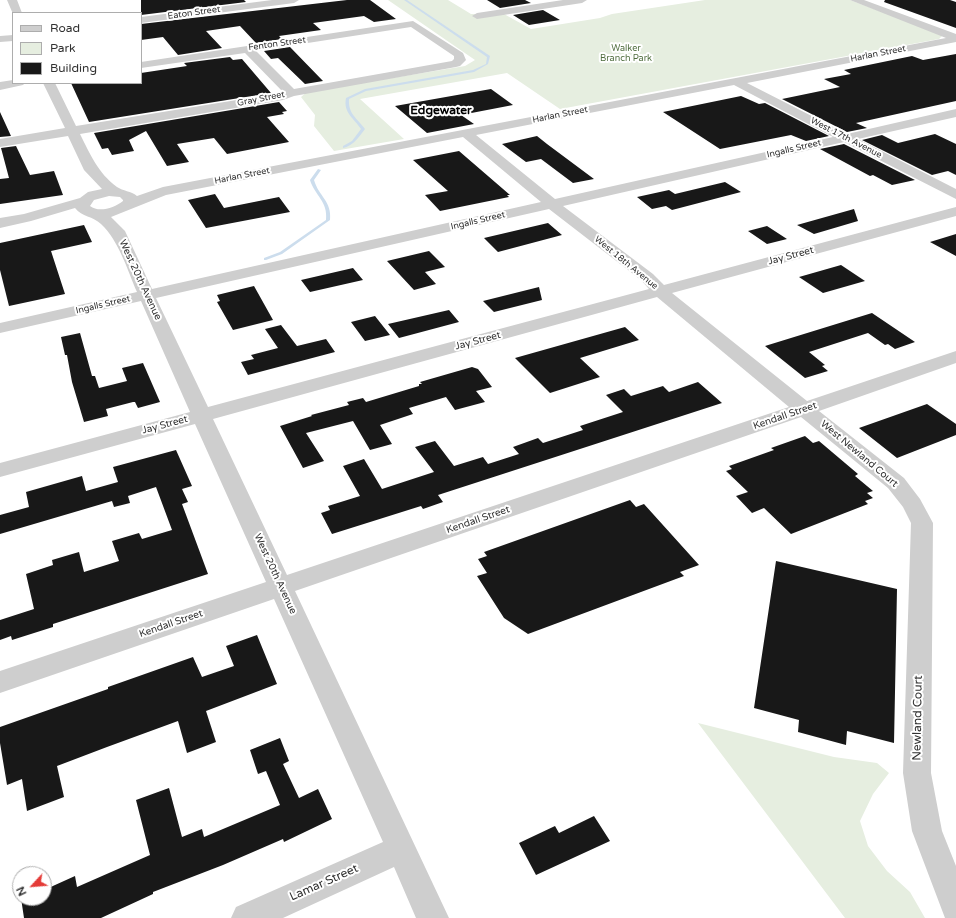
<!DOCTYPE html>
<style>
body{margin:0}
#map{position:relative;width:956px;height:918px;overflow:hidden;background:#fff;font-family:"Varela Round",sans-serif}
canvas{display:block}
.legend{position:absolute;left:12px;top:12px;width:130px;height:72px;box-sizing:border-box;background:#fff;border:1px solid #adadad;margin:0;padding:5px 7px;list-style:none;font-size:12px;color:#313131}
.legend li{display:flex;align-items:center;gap:8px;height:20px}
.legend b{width:20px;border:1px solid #adadad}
.north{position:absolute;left:12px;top:866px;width:40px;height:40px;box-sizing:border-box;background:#fff;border:1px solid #adadad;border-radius:50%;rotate:244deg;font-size:11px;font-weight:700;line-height:16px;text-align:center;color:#313131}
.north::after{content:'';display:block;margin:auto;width:14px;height:18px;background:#e43b37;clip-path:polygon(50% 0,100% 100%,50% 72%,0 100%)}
</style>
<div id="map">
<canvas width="956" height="918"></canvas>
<ul class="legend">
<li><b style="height:5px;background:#cecece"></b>Road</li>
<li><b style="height:11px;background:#e6eee0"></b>Park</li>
<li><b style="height:11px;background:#181818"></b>Building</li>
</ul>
<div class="north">N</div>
</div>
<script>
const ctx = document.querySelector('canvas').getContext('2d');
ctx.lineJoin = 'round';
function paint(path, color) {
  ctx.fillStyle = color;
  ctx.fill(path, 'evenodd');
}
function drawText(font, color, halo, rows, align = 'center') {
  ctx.font = font + ' "Varela Round",sans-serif';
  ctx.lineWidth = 4;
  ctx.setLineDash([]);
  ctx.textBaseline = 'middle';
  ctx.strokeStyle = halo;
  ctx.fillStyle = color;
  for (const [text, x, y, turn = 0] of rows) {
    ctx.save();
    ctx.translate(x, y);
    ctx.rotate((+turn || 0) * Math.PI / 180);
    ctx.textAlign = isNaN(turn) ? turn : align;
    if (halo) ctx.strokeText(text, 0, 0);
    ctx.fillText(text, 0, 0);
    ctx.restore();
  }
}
paint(new Path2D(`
 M388,0H448L471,14H504L531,29L600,18L612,14L705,0H850L943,35L939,39L560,109L507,73L360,99L404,139L334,151L314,126L315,115L301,97L307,92L465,66L475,60Z
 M698,723L834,757L877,763L889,773L873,794L860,821L868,846L887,871L910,892L925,918H845Z`), '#e6eee0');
paint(new Path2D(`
 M404,0H407L490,56L488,64L474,72L366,91L349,99C348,114 357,118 365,129C359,137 353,146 343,148V146L352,141L361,129C354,118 343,113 346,98L365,89L473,70L486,64L487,57Z
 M318,169L321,170L314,180C319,197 332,201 330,220L282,254L266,260H264V258L280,252L326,220C328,201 315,196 310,180Z`), '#ccdded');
paint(new Path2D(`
 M141,0H244L246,2L141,15Z
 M347,0H370L396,19L374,22L364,16L313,23L321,30L279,36L282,39L256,43L240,26L206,31L222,48L178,55L163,37L141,40V24Z
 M487,0H525L531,3L500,8Z
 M885,0H950L956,2V28L884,2Z
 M543,10L560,20L529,25L513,15Z
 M290,47L323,81L305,84L278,58L271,59L264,51Z
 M956,54V101L856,123L867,128L847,132L782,99L840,87L824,79L851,74L844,70L912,56L923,60Z
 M230,57L233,60L242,59L271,93L89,122L71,83H141V73L187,66L184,63Z
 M491,89L513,105L461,115L474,124L427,133L395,106Z
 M741,96L759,104L765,103L829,136L806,141L791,135L720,149L663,112Z
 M279,102L287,111L282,112L284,114L267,117L289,142L227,154L214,138L177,144L189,162L167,166L146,131L129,140L134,151L112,155L108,148L102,149L94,133Z
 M0,112L11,136L0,137Z
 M935,134L956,144V175L948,171L932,175L862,140L882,135L898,143Z
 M537,136L547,144L594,179L573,183L541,159L526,162L502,144Z
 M844,144L915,180L892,185L873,175L870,176L820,149Z
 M16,146L30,175L54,171L63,195L0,204V179L9,178L1,148Z
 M459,151L510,195H507L509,197L440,211L425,195L448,191L413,160Z
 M725,182L741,192L672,210L666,206L652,209L637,197L669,190L675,194Z
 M215,194L224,208L279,197L290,212L206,228L188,200Z
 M854,209L858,221L814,234L797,225Z
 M548,223L562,235L498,252L484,238Z
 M84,225L92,242L51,251L65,294L9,306L0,270V243Z
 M767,226L787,239L767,244L748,231Z
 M956,234V256L930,242Z
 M429,251L445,267L425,272L436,284L414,290L387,261Z
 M841,265L865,281L823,293L799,277Z
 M353,268L363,280L310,292L301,280Z
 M254,286L273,320L233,330L217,302L220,301L217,295Z
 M539,287L542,300L494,312L483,301Z
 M449,310L459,322L399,338L388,324Z
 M872,313L915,342L895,349L888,344L885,345L868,333L809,352L825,365L822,366L828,371L805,378L765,346Z
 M375,316L390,335L365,341L351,322Z
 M281,325L297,346L326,339L335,352L248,375L241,362L254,359L251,355L278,348L265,329Z
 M625,327L639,340L580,358L600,377L550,393L515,358Z
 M80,333L92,376H95L99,388L127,381L122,368L143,363L160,402L138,408L135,402H133L106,409L108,416L84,422L72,382L67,355H65L61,337Z
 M472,367L478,369L492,387L476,391L485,402L455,410L446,397L409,408L413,414L380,425L392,444L370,450L353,421L306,433L324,461L303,468L280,426L312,416L311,415L349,405L347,402L363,398L366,402L419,386V384H422L420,382Z
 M698,382L722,403L438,495L443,502L423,509L421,506L332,534L321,513L330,510L328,506L360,496L343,466L364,459L382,489L434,472L415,447L435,441L454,466L483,457L488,464L519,454L513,447L538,438L543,443L583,430L580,426L623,412L606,395L624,389L631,396L663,386L669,392Z
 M927,404L956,424V435L897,458L859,428Z
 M805,436L813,443L819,441L858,474L855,476L873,491L867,493L873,498L865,501L868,504L791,534L764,508L752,513L736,496L748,492L726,471L732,469L729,466L774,450L771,448Z
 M176,450L192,486L182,489L188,502L182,504L208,574L53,624V627L12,640L11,636L0,640V620L34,609L26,574L53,565L52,560L79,552L84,572L119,561L112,541L139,533L142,539L172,530L156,487L128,496L130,503L114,507L112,501L0,534V515L29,507L26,492L82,476L86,491L118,482L113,467Z
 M630,500L636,507L644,504L699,565L680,572L684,576L528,634L504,618L477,576L487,573L478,559L487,556L484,552Z
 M776,561L897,589L894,743L847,731L846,745L798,732L799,720L754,708Z
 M257,635L277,684L206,711L216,742L187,753L178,721L107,747L57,766L64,797L27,811L22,779L7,785L0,743V727L108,689V687L193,657L202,677L234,666L226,646Z
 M280,738L289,761L283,764L299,798L318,789L332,819L284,842L283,839L223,865L153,892V894L101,918H24L21,898H44V890L75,876L77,887L150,855L136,800L169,788L182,837L202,829L204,837L280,805L266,771L258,774L250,750Z
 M594,816L610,841L536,875L519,843L555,826L559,833Z`), '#181818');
paint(new Path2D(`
 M7,0H17L22,13L13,14Z
 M272,0H299L294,3L141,23V17Z
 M563,0H587L582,3L477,19L472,16L477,13Z
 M850,0H864L956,34V42L747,83L847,134L956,109V117L858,139L956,189V199L844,142L563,206L653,274L664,285L956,207V216L672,293L807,401L956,351V363L819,411L904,478L920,499L933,523L931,773L942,831L956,866V918H945L912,831L903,773L911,523L903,507L888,488L801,417L295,591L449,918H416L394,867L283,918H231L236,907L383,842L274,599L0,693V671L266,582L195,424L0,477V463L190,412L141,301L0,333V323L137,292C127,269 119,241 101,224C93,216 82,217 75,208L31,221L0,228V218L24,214L80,198L88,192L102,189L84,170L68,136L0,147V139L65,128L43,83H55L76,126L280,93L283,92L245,53L141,68V62L413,21L463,53L466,60L460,66L456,67L294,96L283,100L80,134C90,154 98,173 117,187C123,191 131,191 137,196L163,187L946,38ZM411,27L454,56V59L452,61L294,89L256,51ZM734,85L833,137L555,199L476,135ZM463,137L541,202L152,289L125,231L111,217L166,195ZM109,196L120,197L123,200V201C114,208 99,213 90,206L94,200ZM549,209L641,280L649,289L208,407L156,298ZM657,297L789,407L287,575L213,419Z
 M13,35V41L0,42V36Z
 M13,80V83H25L23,85L0,90V82Z`), '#cecece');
drawText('9px', '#313131', '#fff', [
 ["Eaton Street",194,13,-8],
 ["Fenton Street",277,44,-8],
 ["Harlan Street",878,54,-11],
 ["Gray Street",261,99,-11],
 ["Harlan Street",560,115,-11],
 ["West 17th Avenue",846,138,27],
 ["Ingalls Street",794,149,-13],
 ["Harlan Street",242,176,-11],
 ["Ingalls Street",478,221,-13],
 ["West 18th Avenue",626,263,39],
 ["Ingalls Street",103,305,-13]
]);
drawText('9px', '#4f6d3e', '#fff', [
 ["Walker",626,49],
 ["Branch Park",626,59]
]);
drawText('10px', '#313131', '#fff', [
 ["Jay Street",791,256,-15],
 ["West 20th Avenue",140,280,65],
 ["Jay Street",478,341,-15],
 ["Kendall Street",785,416,-19],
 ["Jay Street",165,425,-15],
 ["West Newland Court",859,454,40],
 ["Kendall Street",478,520,-19],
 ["West 20th Avenue",275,574,65],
 ["Kendall Street",171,624,-19]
]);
drawText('bold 12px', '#000', '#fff', [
 ["Edgewater",441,111]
]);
drawText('12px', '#313131', '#fff', [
 ["Newland Court",918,718,-89],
 ["Lamar Street",324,883,-24]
]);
</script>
